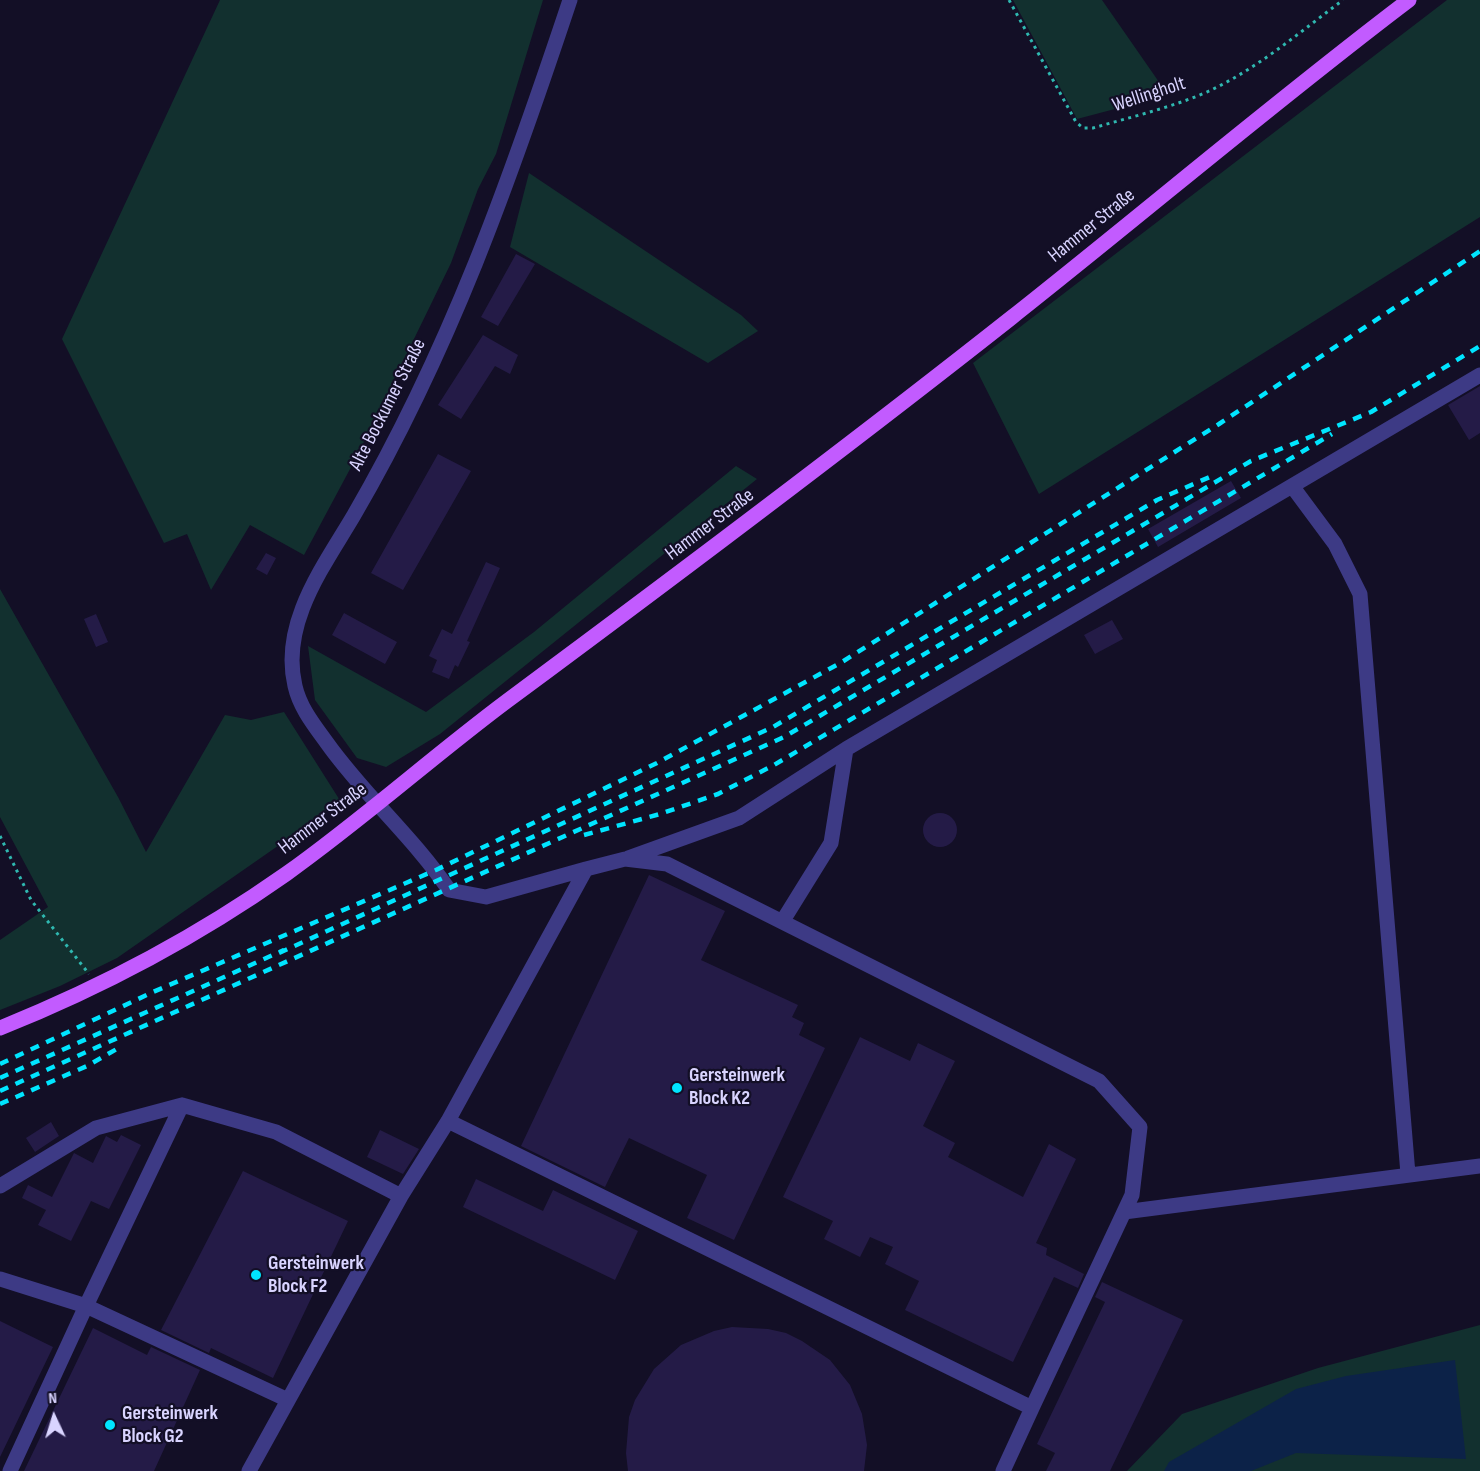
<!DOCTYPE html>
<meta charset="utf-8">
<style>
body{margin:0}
#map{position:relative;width:1480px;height:1471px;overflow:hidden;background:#130f26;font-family:"Sofia Sans Condensed",sans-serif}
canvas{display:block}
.north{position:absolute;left:24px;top:1387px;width:60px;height:60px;-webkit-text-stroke:4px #130f26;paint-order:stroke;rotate:356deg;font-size:16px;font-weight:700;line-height:24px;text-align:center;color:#d9d4ff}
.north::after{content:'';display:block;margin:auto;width:21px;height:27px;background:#d9d4ff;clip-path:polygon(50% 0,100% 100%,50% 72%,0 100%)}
</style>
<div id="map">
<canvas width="1480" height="1471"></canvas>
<div class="north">N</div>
</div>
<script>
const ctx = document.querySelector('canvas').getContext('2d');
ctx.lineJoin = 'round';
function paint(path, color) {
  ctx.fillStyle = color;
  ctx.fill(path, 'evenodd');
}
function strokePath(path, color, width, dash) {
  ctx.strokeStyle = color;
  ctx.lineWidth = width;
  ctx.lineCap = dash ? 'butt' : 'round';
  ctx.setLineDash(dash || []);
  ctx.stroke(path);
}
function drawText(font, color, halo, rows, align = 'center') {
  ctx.font = font + ' "Sofia Sans Condensed",sans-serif';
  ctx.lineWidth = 4.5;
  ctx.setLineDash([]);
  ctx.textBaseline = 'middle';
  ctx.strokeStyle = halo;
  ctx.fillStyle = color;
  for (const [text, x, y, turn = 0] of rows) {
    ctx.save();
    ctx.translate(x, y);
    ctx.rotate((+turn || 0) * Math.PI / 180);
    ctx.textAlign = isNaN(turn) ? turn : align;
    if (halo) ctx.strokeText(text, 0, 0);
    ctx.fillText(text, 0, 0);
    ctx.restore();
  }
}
paint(new Path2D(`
 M220,0H543L496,154L478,189L451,263L357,456L304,555L250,525L211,590L187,534L164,543L62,339Z
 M1013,0H1102L1168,95L1077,119Z
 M1447,0H1480V217L1039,494L973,363Z
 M529,173L741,315L758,331L708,363L510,247Z
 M736,466L757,479L440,734L386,767L357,758L315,700L308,646L426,712L534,632Z
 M0,589L118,797L146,852L225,715L251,720L284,712L341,802L117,958L60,986L0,1010V940L48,907L0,817Z
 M1480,1325V1471H1127L1182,1414L1318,1368Z`), '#12302f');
paint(new Path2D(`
 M1455,1360L1466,1459L1296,1453L1251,1471H1164L1169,1462L1296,1389L1346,1376Z`), '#0c2248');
paint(new Path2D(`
 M516,254L535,264L498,326L481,317Z
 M483,335L518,355L510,374L495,366L461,419L438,405Z
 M1480,386V433L1469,440L1448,405Z
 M438,454L471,471L403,590L371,573Z
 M1231,481L1241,498L1158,547L1148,529Z
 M266,553L276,558L267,575L256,569Z
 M486,562L500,568L467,641L470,642L458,667L455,665L449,679L432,672L437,660L429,656L442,629L452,634Z
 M344,613L397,642L385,664L332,635Z
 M96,614L108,642L96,647L84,619Z
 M1112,620L1123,639L1095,654L1084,635Z
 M923 830a17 17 0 1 1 34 0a17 17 0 1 1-34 0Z
 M649,875L725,911L701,960L798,1005L792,1017L804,1023L799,1035L825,1048L734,1240L687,1218L707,1175L629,1138L605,1187L521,1146Z
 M860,1037L910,1061L918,1043L955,1061L923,1126L955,1143L948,1157L1023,1197L1049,1144L1076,1159L1036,1243L1047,1248L1046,1255L1084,1274L1078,1288L1054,1277L1013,1362L905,1310L919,1281L885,1264L893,1247L870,1237L860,1257L824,1239L833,1221L783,1197Z
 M51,1122L59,1136L35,1152L26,1138Z
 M380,1130L419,1149L403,1174L367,1157Z
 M121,1135L141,1145L109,1209L91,1201L71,1241L38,1225L46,1210L22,1198L28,1185L52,1197L74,1153L93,1163L106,1136L117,1142Z
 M243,1171L348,1221L273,1378L211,1348L209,1353L161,1330Z
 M476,1179L543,1211L553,1190L638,1231L615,1280L463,1207Z
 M1102,1282L1183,1320L1110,1471H1046L1055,1453L1037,1444L1105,1302L1095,1297Z
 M0,1321L53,1347L0,1457Z
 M732,1327L768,1329L786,1333L802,1341L830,1360L850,1385L862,1414L867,1445L864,1471H628L626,1453L629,1417L635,1400L654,1369L681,1345L714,1331Z
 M93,1328L147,1355L151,1347L200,1370L154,1471H24Z`), '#241b47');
strokePath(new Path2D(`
 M1009,0L1076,122L1083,128H1093C1131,117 1170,108 1207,92C1257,69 1300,32 1343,0
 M0,836L31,900L89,974`), '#2fb8b0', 3, [3, 4.5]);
strokePath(new Path2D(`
 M570,0C510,180 450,350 354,515C324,566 280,623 295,686C300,708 314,725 327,743C364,795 413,837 449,890L486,897L586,869
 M1292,486L1335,544L1360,594L1408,1174
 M628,858L739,818L846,749L1480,375
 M782,922L831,843L846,749
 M0,1186L96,1128L182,1105L276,1132L401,1196L448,1121L586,869L625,859L667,864L1099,1081L1140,1127L1132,1195L1032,1408L448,1121
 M1124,1212L1480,1166
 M0,1279L86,1306L182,1105
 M10,1471L86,1306L288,1400
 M249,1471L401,1196
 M1003,1471L1032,1408`), '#3d3a85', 15);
strokePath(new Path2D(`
 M0,1028C100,988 198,936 286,874C362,820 432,757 507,701C677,575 845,449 1011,318C1144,213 1273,103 1409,0`), '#c25bff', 15);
strokePath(new Path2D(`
 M584,835L660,814L718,794L774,765L1332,434
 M279,953L773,727L1157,500L1212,476
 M0,1064L153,992L436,870L657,763L842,662L1219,424L1480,251
 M0,1078L284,950
 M0,1091L784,737L1251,461L1371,412L1480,346
 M0,1104L87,1066L122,1046`), '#00e5ff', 4.5, [9, 8]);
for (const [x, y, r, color] of [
 [677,1088,6,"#00e5ff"],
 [256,1275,6,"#00e5ff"],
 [110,1425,6,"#00e5ff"]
]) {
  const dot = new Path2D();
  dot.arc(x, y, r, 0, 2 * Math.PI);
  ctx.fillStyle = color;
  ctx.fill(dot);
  strokePath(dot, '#130f26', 2);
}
drawText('20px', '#d9d4ff', '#130f26', [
 ["Wellingholt",1149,95,-18],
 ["Hammer Straße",1092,226,-39],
 ["Alte Bockumer Straße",388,405,-63],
 ["Hammer Straße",710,525,-37],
 ["Hammer Straße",323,819,-37]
]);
drawText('bold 20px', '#d9d4ff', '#130f26', [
 ["Gersteinwerk",689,1076],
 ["Block K2",689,1099],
 ["Gersteinwerk",268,1264],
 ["Block F2",268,1287],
 ["Gersteinwerk",122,1414],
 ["Block G2",122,1437]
], 'left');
</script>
